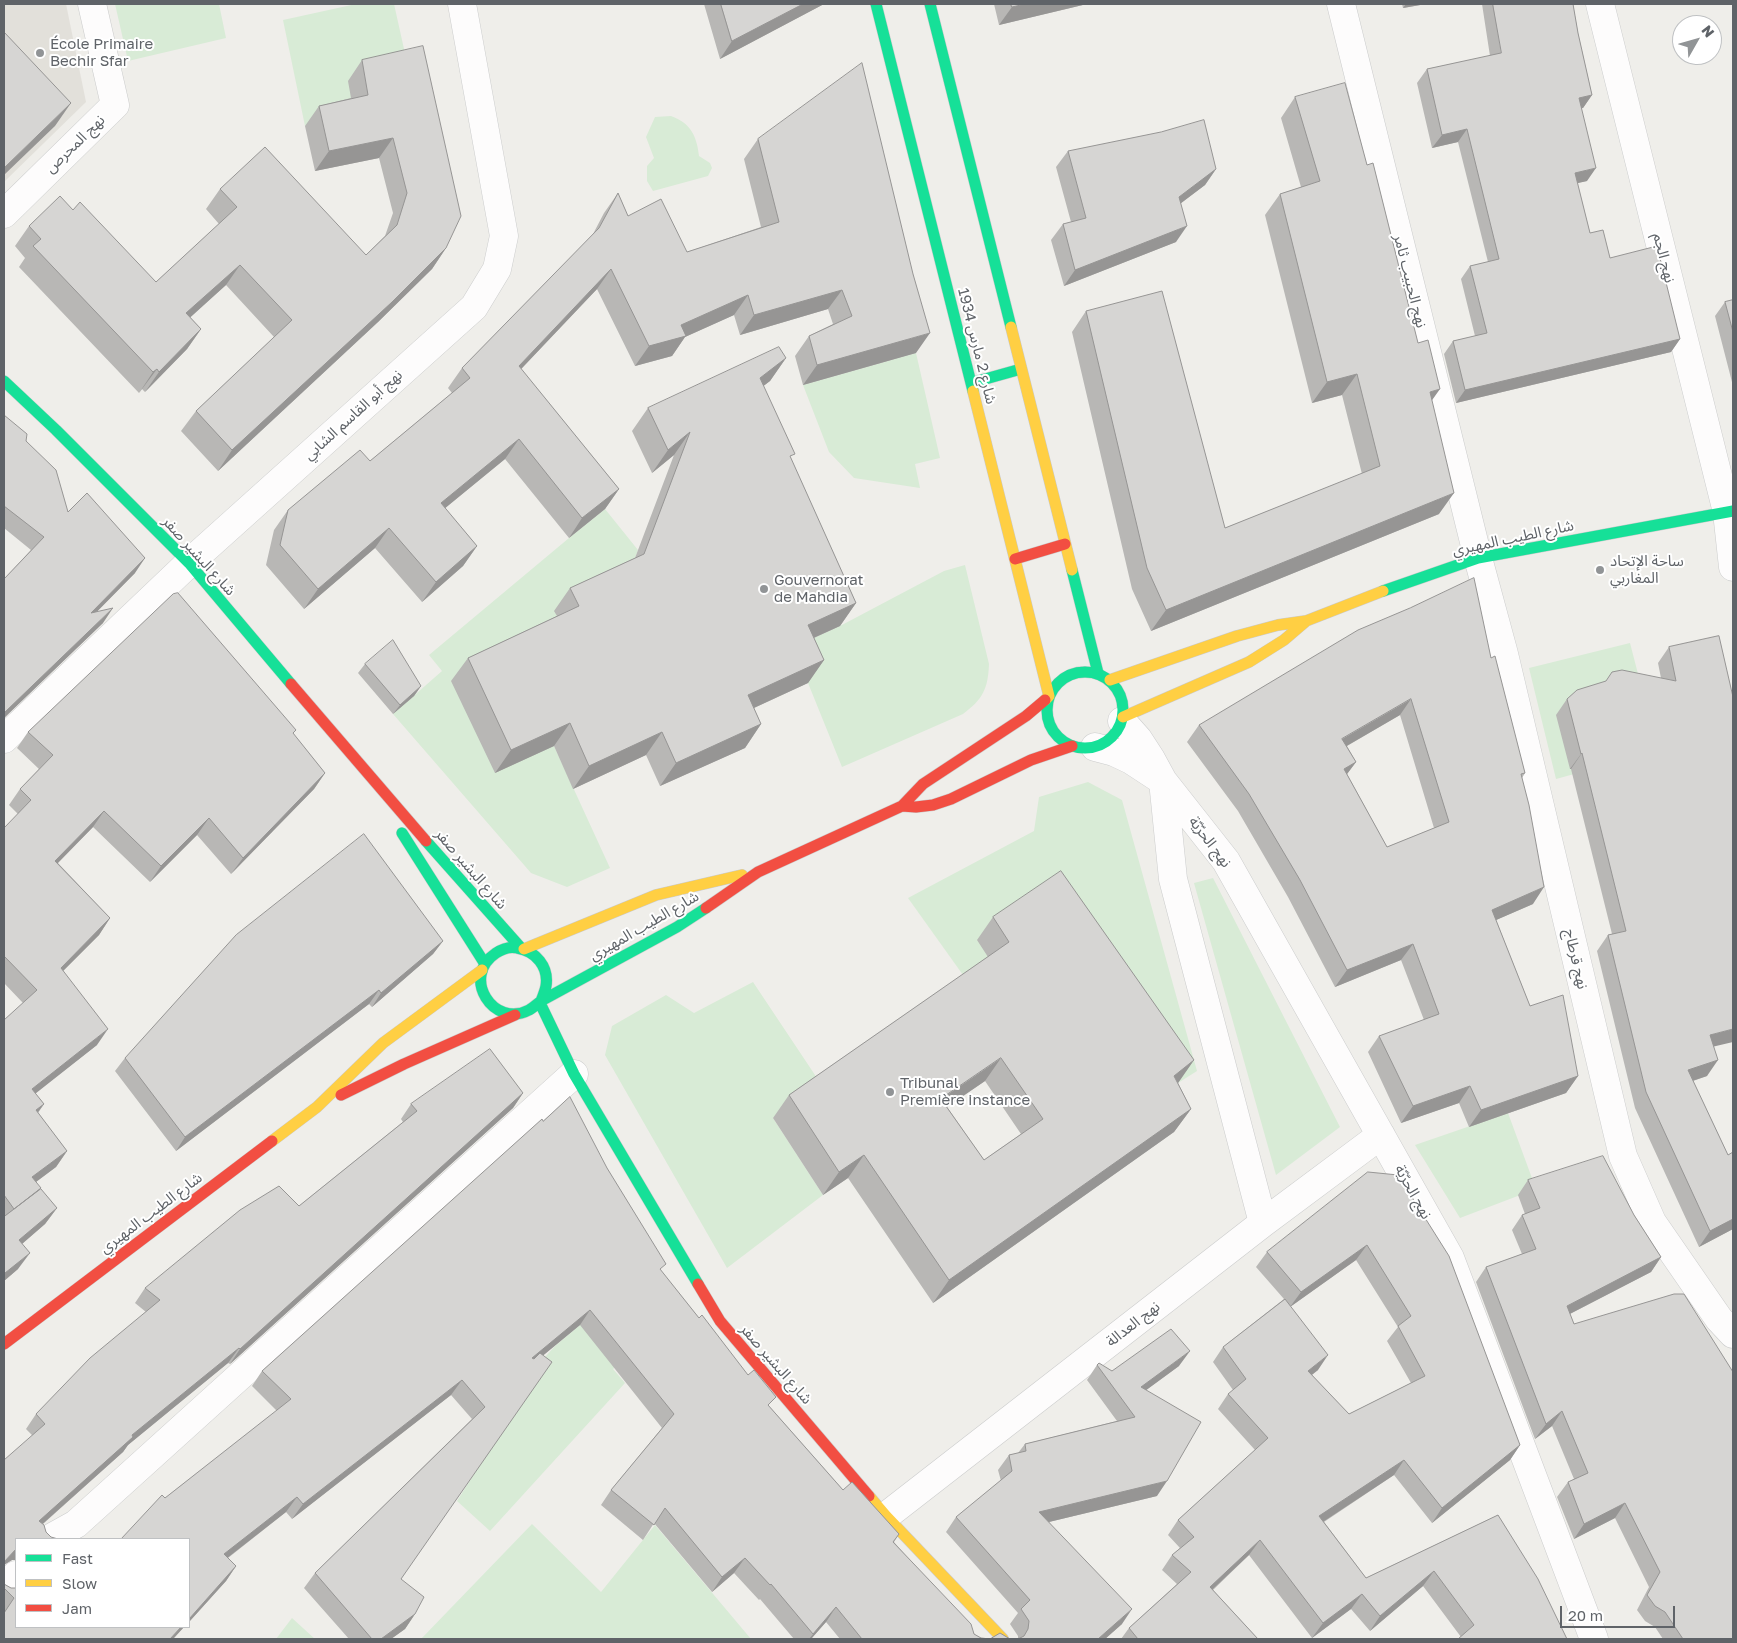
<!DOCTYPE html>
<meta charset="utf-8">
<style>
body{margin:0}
#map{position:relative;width:1737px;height:1643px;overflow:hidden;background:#efeeea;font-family:"Golos Text",sans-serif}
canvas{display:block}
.frame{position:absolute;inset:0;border:5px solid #5f6368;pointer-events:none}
.legend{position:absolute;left:15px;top:1538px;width:175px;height:90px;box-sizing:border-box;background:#fff;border:1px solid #bfc1c3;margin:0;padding:6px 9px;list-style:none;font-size:15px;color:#5f6368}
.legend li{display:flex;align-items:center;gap:10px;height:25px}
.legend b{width:25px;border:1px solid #bfc1c3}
.north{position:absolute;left:1672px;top:15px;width:50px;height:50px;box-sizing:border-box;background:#fff;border:1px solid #bfc1c3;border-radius:50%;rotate:52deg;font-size:14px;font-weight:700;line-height:20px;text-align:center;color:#5f6368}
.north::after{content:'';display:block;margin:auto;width:18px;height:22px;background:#919496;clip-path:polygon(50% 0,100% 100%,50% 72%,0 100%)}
.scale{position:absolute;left:1560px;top:1606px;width:115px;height:22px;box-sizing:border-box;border:2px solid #5f6368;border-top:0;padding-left:6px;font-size:15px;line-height:18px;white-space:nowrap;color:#5f6368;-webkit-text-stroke:4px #fff;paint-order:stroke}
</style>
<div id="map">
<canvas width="1737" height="1643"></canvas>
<div class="frame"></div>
<ul class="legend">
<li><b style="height:6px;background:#16e098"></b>Fast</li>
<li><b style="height:6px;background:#ffcf43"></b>Slow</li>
<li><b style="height:6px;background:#f24e42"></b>Jam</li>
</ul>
<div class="north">N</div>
<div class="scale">20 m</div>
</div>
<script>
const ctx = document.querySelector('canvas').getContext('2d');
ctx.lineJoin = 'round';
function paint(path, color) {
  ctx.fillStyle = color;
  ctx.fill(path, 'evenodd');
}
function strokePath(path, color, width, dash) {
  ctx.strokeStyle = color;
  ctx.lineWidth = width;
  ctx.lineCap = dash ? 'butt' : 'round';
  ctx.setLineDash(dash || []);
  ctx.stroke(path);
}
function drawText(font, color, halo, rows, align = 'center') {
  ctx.font = font + ' "Golos Text","Noto Sans Arabic",sans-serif';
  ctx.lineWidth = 4;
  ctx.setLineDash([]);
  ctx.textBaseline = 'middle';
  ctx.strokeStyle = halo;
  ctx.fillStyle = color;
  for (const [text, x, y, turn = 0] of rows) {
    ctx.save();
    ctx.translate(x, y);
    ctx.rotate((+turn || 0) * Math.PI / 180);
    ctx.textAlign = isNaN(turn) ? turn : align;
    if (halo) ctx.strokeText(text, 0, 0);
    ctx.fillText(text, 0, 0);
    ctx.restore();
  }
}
paint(new Path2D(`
 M4,4H66L86,102L4,182Z`), '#e2e0da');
paint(new Path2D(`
 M115,4H219L226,38L128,61Z
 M356,4H394L408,67L354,115L305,126L283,20Z
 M671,116C691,123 697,137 699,156L710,163L712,168L708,176L653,191L647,181V166L654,158L646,137L655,117Z
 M916,353L940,458L915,464L920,488L854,478L829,452L803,385Z
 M605,509L638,550L628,577L563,629L554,746L610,868L567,887L531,873L393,714L442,671L429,655L569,538Z
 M965,565L989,664C988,689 983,699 963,714L842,767L808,683L791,648L840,626L944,571Z
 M1630,643L1658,751L1556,779L1529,668Z
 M1088,782L1122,800L1197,1071L1178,1083L993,965L968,982L908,898L1034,831L1039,797Z
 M1213,878L1340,1127L1276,1175L1194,883Z
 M753,982L821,1084L773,1118L823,1195L727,1268L605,1055L612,1026L666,995L694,1013Z
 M1508,1113L1536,1189L1460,1218L1415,1145Z
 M586,1320L620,1363L613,1369L625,1383L490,1531L457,1501L474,1474L527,1377L555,1346Z
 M532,1524L601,1592L655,1525L751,1639H421Z
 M292,1618L315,1639H276Z`), '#d8ebd6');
const street = new Path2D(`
 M1341,4L1478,558L1504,654L1623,1156L1652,1222L1719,1319L1733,1334
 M1600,4L1727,512L1733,567
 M4,214L115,105L92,4
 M1122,721L1138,739L1151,759L1163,781L1173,879L1263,1223
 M4,739L189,563L474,307L497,269L504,236L462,4
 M1095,747L1114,752L1131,760L1163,781L1226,861L1450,1258L1594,1639
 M886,1516L1263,1223L1381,1135
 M49,1539L76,1524L574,1074
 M4,1588L16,1575`);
const fast = new Path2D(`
 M876,4L973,391
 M930,4L1011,327
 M4,381L56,430L189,563L291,684
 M971,383L1021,369
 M1072,570L1098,673
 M1383,591L1478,558L1733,511
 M1047 710a38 38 0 1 1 76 0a38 38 0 1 1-76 0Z
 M402,833L485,964
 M426,841L521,948
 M541,1001C543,996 545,991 546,986C549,967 536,951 517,948C509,946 502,949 496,953C460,977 494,1029 529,1010C533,1008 537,1004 541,1001L677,927L706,908
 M540,1003L574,1074L698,1284`);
const slow = new Path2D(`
 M1011,327L1072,570
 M973,391L1049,696L1045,700
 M1110,680L1237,636L1278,625L1306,621L1383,591
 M1123,717L1249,662L1284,640L1305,622
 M524,949L656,895L742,875
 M272,1141L317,1107L383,1043L482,970
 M869,1496L886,1516L1003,1639`);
const jam = new Path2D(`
 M1015,559L1065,544
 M291,684L426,841
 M902,806L916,807L933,805L951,799L1031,760L1072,746
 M706,908L758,872L902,806L923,784L1026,716L1045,700
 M341,1095L404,1064L515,1015
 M698,1284L720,1321L869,1496
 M4,1344L272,1141`);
strokePath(street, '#cbcccc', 29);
strokePath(fast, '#cacacb', 12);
strokePath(slow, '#cacacb', 12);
strokePath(jam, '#cacacb', 12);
strokePath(street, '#fdfcfc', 28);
strokePath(fast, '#16e098', 11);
strokePath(slow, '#ffcf43', 11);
strokePath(jam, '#f24e42', 11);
paint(new Path2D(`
 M704,4H824L720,59Z
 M994,4H1087L999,25Z
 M1402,4H1426L1403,8Z
 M1482,4H1573L1578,33L1592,95L1583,108H1581L1587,181L1577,183L1590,233L1610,258L1680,339L1671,352L1456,403L1444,354L1453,341L1475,336L1461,279L1470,266L1488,262L1458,142L1432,148L1417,83L1427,69L1490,56Z
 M362,60L446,248L432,269L378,322L218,471L181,431L196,411L274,337L226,285L190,317L201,329L187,349L145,392L142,389L139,393L19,267L25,258L15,246L29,226L73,210L156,282L219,224L206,209L220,189L366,255L385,236L393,213L379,158L315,171L305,126L319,106L351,98L348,81Z
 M1295,97L1432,401L1439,514L1151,631L1132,589L1072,332L1086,311L1225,528L1362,474L1342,395L1312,403L1265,215L1280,194L1301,187L1281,118Z
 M758,139L916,353L803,385L795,356L809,336L833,324L828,309L740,335L734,315L685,337L672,356L635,366L597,289L521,369L619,489L605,509L569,538L505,459L445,508L477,546L463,566L422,602L375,548L304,609L266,565L274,530L288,510L370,461L452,393L448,388L462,368L592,236L604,213L618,193L628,216L687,252L761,227L744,159Z
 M1068,151L1216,169L1205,185L1181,203L1176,242L1064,286L1051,240L1063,224L1071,222L1056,167Z
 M1733,300V386L1715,316L1725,302Z
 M786,358L770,381L763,386L791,460L856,603L840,626L814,638L824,660L808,683L754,708L761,724L745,748L660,786L646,755L573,789L554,746L495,773L451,681L468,658L557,616L554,611L570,588L635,558L674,455L652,473L632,431L648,408Z
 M4,415L26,441L68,512L135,573L96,612L103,623L4,718V579L31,550L4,528Z
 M1719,636L1714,1047L1707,1076L1693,1081L1728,1155L1733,1152V1229L1699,1247L1635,1108L1597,951L1608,935L1612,934L1571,769H1570L1556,715L1567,699L1661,678L1658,663L1669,647Z
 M1491,658L1525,773L1522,778L1533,904L1496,920L1530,1006L1578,1076L1566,1093L1469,1127L1459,1103L1401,1123L1368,1052L1379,1036L1424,1020L1401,960L1335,987L1288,897L1238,811L1187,742L1199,725ZM1400,715L1434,828L1387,847L1347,774L1356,762L1347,746Z
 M365,664L421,686L414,696L393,714L358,673Z
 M28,732L293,734L325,773L314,789L231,874L197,835L150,882L93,827L58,863L110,918L99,935L63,971L97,1045L35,1093L44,1104L38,1113L67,1151L56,1167L36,1182L40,1189L57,1208L45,1224L22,1244L18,1269L4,1281V1020L23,1003L4,983V828L18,814L9,805L20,789L39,769L17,748Z
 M993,917L1194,1060L1178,1083L1191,1109L1174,1132L933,1303L848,1178L823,1195L773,1118L789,1095L988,957L977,940ZM985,1081L1021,1134L984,1160L947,1107Z
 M443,941L433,954L372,1007L369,1004L176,1151L115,1071L125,1058Z
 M523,1093L513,1108L230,1364L228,1363L128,1445L123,1452L43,1524L46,1532L51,1537L16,1539V1560H12L5,1564L32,1435L26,1429L36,1414L146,1312L135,1303L145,1288L299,1206L403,1122L401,1119L411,1104Z
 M543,1121L607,1168L661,1271L699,1318L769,1406L843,1490L899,1534L894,1542L974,1634L981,1638L1018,1639V1636L1010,1624L1018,1613L946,1532L956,1517L1001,1481L998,1470L1009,1455L1018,1453L1025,1444L1117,1421L1087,1380L1097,1365L1112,1371L1179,1366L1146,1390L1157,1496L1049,1522L1122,1624L1105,1639H840L826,1622L811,1639H794L760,1599L759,1600L734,1573L712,1592L654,1523L643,1540L601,1505L611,1490L662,1428L580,1325L543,1355L401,1579L415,1614L405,1629L391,1639H349L304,1588L315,1573L472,1419L451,1395L292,1519L286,1512L228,1558L236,1566L226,1581L189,1622V1539L165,1498L277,1411L252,1386L262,1371Z
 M1368,1172L1520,1445L1510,1460L1432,1523L1394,1475L1324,1522L1366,1578L1498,1515L1567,1639L1461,1637L1423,1586L1370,1631L1351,1609L1312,1638L1249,1555L1213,1590L1258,1639H1121L1129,1628L1177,1584L1162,1570L1172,1555L1180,1548L1168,1535L1178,1520L1255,1450L1218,1409L1228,1394L1233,1390L1213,1362L1223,1347L1284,1299L1256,1267L1267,1252ZM1356,1260L1398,1327L1387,1341L1411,1383L1349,1414L1312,1375L1318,1370L1290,1307Z
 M1528,1180L1634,1215L1661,1257L1651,1272L1570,1314L1574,1324L1733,1639H1663L1655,1627L1645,1621L1637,1610L1649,1587L1615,1518L1574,1539L1557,1497L1568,1482L1574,1479L1552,1426L1535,1439L1476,1282L1486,1267L1522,1254L1512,1230L1522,1215L1525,1214L1518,1195Z
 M4,1584L11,1588H16V1627H184L173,1639H4Z`), '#b8b7b5');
paint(new Path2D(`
 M803,4H824L720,59L732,41Z
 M1025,4H1087L999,25L1012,7Z
 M1406,4H1426L1403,8Z
 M1592,95L1583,108L1569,111L1579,98Z
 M71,103L55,126L4,175V168Z
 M1467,129L1458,142L1432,148L1442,135Z
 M393,138L379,158L315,171L329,151Z
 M1596,168L1587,181L1565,186L1575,173Z
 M1216,169L1205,185L1168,213L1179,197Z
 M1187,226L1176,242L1064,286L1075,270Z
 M446,248L432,269L378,322L218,471L232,450Z
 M240,265L226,285L172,334L186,313Z
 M611,269L597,289L505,386L519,366Z
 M842,290L828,309L740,335L754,315Z
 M748,295L734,315L685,337L672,356L635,366L649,346L681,325Z
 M201,329L187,349L145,392L159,372Z
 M930,333L916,353L803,385L817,365Z
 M1680,339L1671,352L1456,403L1465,390Z
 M786,358L770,381L744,401L760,378Z
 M157,369L139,393L153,372Z
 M1357,374L1342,395L1312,403L1327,382Z
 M1440,389L1425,410L1430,392Z
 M690,432L674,455L652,473L668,450Z
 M519,439L505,459L427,523L441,503Z
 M619,489L605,509L569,538L582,518Z
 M1454,493L1439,514L1151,631L1166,610Z
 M389,528L375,548L304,609L318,589Z
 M477,546L463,566L422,602L436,582Z
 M145,558L135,573L81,628L91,613Z
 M856,603L840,626L791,648L808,625Z
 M113,608L103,623L4,718L5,712Z
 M824,660L808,683L732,718L748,695Z
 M421,686L414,696L393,714L400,705Z
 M1411,699L1400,715L1331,755L1342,739Z
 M570,723L554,746L495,773L511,750Z
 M761,724L745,748L660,786L676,763Z
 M662,732L646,755L573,789L589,766Z
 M1582,753L1571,769H1570L1581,754Z
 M1356,762L1344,778V769Z
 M325,773L314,789L231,874L243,858Z
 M104,811L93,827L44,877L55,861Z
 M209,818L197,835L150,882L161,866Z
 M1544,887L1533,904L1480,927L1492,910Z
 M110,918L99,935L50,984L61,968Z
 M443,941L433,954L372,1007L381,993Z
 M1413,944L1401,960L1335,987L1347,970Z
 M379,990L369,1004L176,1151L185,1137Z
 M108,1029L97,1045L21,1105L32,1089Z
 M1733,1029V1042L1699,1050L1710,1035Z
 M1001,1058L985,1081L925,1122L941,1099Z
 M1194,1060L1178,1083L1174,1076Z
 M1718,1060L1707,1076L1677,1086L1688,1070Z
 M1578,1076L1566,1093L1469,1127L1481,1110Z
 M1470,1086L1459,1103L1401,1123L1413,1106Z
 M523,1093L513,1108L230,1364L240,1349Z
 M44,1104L32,1120L36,1110Z
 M1191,1109L1174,1132L933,1303L949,1280Z
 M67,1151L56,1167L21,1193L32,1177Z
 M864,1155L848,1178L823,1195L839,1172Z
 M57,1208L45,1224L8,1256L19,1240Z
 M1733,1219V1229L1699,1247L1710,1231Z
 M1367,1245L1356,1260L1290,1307L1301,1292Z
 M30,1253L18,1269L4,1281V1274L5,1273Z
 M1661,1257L1651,1272L1556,1321L1567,1306Z
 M590,1310L580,1325L522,1373L532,1358Z
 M239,1348L228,1363L128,1445L123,1452L29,1536L39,1521L132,1435Z
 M1190,1351L1179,1366L1130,1402L1141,1387Z
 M1328,1355L1318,1370L1297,1386L1308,1371Z
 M462,1380L451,1395L292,1519L303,1504Z
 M1562,1411L1552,1426L1535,1439L1546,1424Z
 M1520,1445L1510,1460L1432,1523L1442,1508Z
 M1404,1460L1394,1475L1309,1531L1319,1516Z
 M1167,1481L1157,1496L1028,1527L1039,1512Z
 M297,1497L286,1512L213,1569L224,1554Z
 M1625,1503L1615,1518L1574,1539L1584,1524Z
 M1260,1540L1249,1555L1199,1602L1210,1587Z
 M16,1549V1560H12L4,1565V1562Z
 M745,1558L734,1573L712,1592L722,1577Z
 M236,1566L226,1581L189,1622V1619Z
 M1434,1571L1423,1586L1370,1631L1380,1616Z
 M1362,1594L1351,1609L1312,1638L1323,1623Z
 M836,1607L826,1622L811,1639H809Z
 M1132,1609L1122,1624L1105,1639H1098Z
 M415,1614L405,1629L391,1639H381Z
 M181,1627H184L173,1639H170Z`), '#969594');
const building = new Path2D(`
 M721,4H803L732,41Z
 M1011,4H1025L1012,7Z
 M1493,4H1573L1578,33L1592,95L1579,98L1596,168L1575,173L1590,233L1603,230L1610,258L1657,246L1680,339L1465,390L1453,341L1487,333L1470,266L1499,259L1467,129L1442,135L1427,69L1501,53Z
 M4,32L71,103L4,168Z
 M423,46L461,216L446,248L392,302L232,450L196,411L292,320L240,265L186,313L201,329L159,372L157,369L153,372L33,246L41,239L29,226L60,196L73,210L80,202L156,282L237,207L220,189L265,147L366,255L397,225L407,193L393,138L329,151L319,106L368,95L362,60Z
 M862,63L913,274L930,333L817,365L809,336L852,316L842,290L754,315L748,295L681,325L686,336L649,346L611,269L519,366L619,489L582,518L519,439L441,503L477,546L436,582L389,528L318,589L280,545L288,510L360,450L370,461L470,378L462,368L599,228L618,193L628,216L661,199L687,252L779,222L758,139Z
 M1345,83L1367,165L1373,163L1418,343L1428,340L1440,389L1430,392L1454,493L1166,610L1147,568L1086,311L1162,291L1225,528L1380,466L1357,374L1327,382L1280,194L1320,181L1295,97Z
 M1204,120L1216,169L1179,197L1187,226L1075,270L1063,224L1086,218L1068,151L1161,132Z
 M1733,300V332L1725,302Z
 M779,347L786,358L760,378L795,454L790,456L856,603L808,625L824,660L748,695L761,724L676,763L662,732L589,766L570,723L511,750L468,658L579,606L570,588L644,554L690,432L668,450L648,408Z
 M4,415L27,434L26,441L56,470L68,512L87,493L145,558L91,613L113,608L5,712L4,711V579L44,537L4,506Z
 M1474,578L1491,658L1495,656L1525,773L1521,774L1529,805L1544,887L1492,910L1530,1006L1563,995L1578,1076L1481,1110L1470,1086L1413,1106L1379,1036L1439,1014L1413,944L1347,970L1300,880L1249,794L1199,725L1358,630L1410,608ZM1411,699L1449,822L1387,847L1344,769L1356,762L1342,739Z
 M178,593L296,730L293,733L325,773L243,858L209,818L161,866L104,811L55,861L110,918L61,968L108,1029L32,1089L44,1104L36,1110L67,1151L32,1177L41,1188L14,1209L4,1195V1020L37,990L4,956V828L31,800L20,789L53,755L28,732L173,594Z
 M1719,636L1733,697V1029L1710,1035L1718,1060L1688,1070L1728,1155L1733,1152V1219L1710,1231L1646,1092L1608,935L1626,931L1582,753L1581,754L1567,699L1577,690L1606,681L1612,672L1622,670L1676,681L1669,647Z
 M393,640L421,686L400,705L365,664Z
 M364,834L443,941L381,993L379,990L185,1137L125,1058L236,935Z
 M1061,871L1194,1060L1174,1076L1191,1109L949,1280L864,1155L839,1172L789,1095L1009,942L993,917ZM1001,1058L1043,1119L984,1160L941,1099Z
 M490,1049L523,1093L240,1349L239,1348L132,1435L133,1437L39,1521L44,1525L46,1532L51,1537L58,1539H16V1549L4,1562V1460L45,1424L36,1414L90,1358L160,1300L145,1288L240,1210L279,1186L299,1206L417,1111L411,1104Z
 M570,1097L607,1168L666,1264L660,1269L699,1318L702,1315L748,1375L754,1370L776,1397L768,1405L843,1490L852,1482L899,1534L893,1542L971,1624L974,1634L981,1638L990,1639L1000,1633L1010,1639H1018L1024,1636L1028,1629L1029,1621L1021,1609L1030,1600L956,1517L1012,1471L1009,1455L1026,1451L1025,1444L1135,1417L1097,1365L1099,1363L1112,1371L1171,1329L1190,1351L1141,1387L1201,1422L1167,1481L1039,1512L1132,1609L1098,1639H862L836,1607L813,1634L771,1584L770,1585L745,1558L722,1577L665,1508L654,1525L611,1490L674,1414L590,1310L532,1358L534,1359L540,1353L552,1362L401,1579L424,1597L415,1614L381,1639H372L315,1573L485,1407L462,1380L303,1504L297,1497L224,1554L236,1566L189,1619V1539H121L162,1495L165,1498L291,1399L262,1371L542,1119L543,1121Z
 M1603,1156L1634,1215L1661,1257L1567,1306L1574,1324L1674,1294H1684L1733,1372V1639H1683L1665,1612L1655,1606L1647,1595L1660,1572L1625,1503L1584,1524L1568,1482L1588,1473L1562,1411L1546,1424L1486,1267L1536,1249L1522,1215L1540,1208L1528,1180Z
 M1368,1172L1398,1175L1449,1256L1520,1445L1442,1508L1404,1460L1319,1516L1366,1578L1498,1515L1538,1579L1567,1639H1458L1474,1625L1434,1571L1380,1616L1362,1594L1323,1623L1260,1540L1210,1587L1258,1639H1138L1129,1628L1191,1572L1172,1555L1194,1537L1178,1520L1268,1438L1228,1394L1246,1379L1223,1347L1285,1299L1328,1355L1308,1371L1349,1414L1425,1376L1398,1326L1411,1316L1367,1245L1301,1292L1267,1252Z
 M41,1189L57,1208L19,1240L30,1253L5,1273L4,1271V1217Z
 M4,1584L11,1588H16V1627H181L170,1639H4V1613L14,1598L4,1588Z`);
paint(building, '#d6d5d3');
strokePath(building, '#969594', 1);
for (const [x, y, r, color] of [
 [40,53,5,"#919496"],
 [1600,570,5,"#919496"],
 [764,589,5,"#919496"],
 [890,1092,5,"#919496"]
]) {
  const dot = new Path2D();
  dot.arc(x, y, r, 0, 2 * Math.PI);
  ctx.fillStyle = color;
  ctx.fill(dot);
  strokePath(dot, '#fff', 2);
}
drawText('15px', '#5f6368', '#fff', [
 ["École Primaire",50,44],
 ["Bechir Sfar",50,61],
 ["ساحة الإتحاد",1610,561],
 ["المغاربي",1610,578],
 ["Gouvernorat",774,580],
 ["de Mahdia",774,597],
 ["Tribunal",900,1083],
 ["Première instance",900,1100]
], 'left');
drawText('15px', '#5f6368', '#fff', [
 ["نهج المحرص",75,144,-44],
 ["نهج الجم",1664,258,76],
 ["نهج الحبيب ثامر",1410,281,76],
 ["شارع 2 مارس 1934",977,346,76],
 ["نهج أبو القاسم الشابي",353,415,-42],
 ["شارع الطيب المهيري",1513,538,-12],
 ["شارع البشير صفر",199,556,48],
 ["نهج الحرّيّة",1210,842,53],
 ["شارع البشير صفر",471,869,49],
 ["شارع الطيب المهيري",644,926,-30],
 ["نهج قرطاج",1576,959,77],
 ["نهج الحرّيّة",1413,1192,61],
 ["شارع الطيب المهيري",151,1213,-37],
 ["نهج العدالة",1133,1324,-38],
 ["شارع البشير صفر",776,1364,49]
]);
</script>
